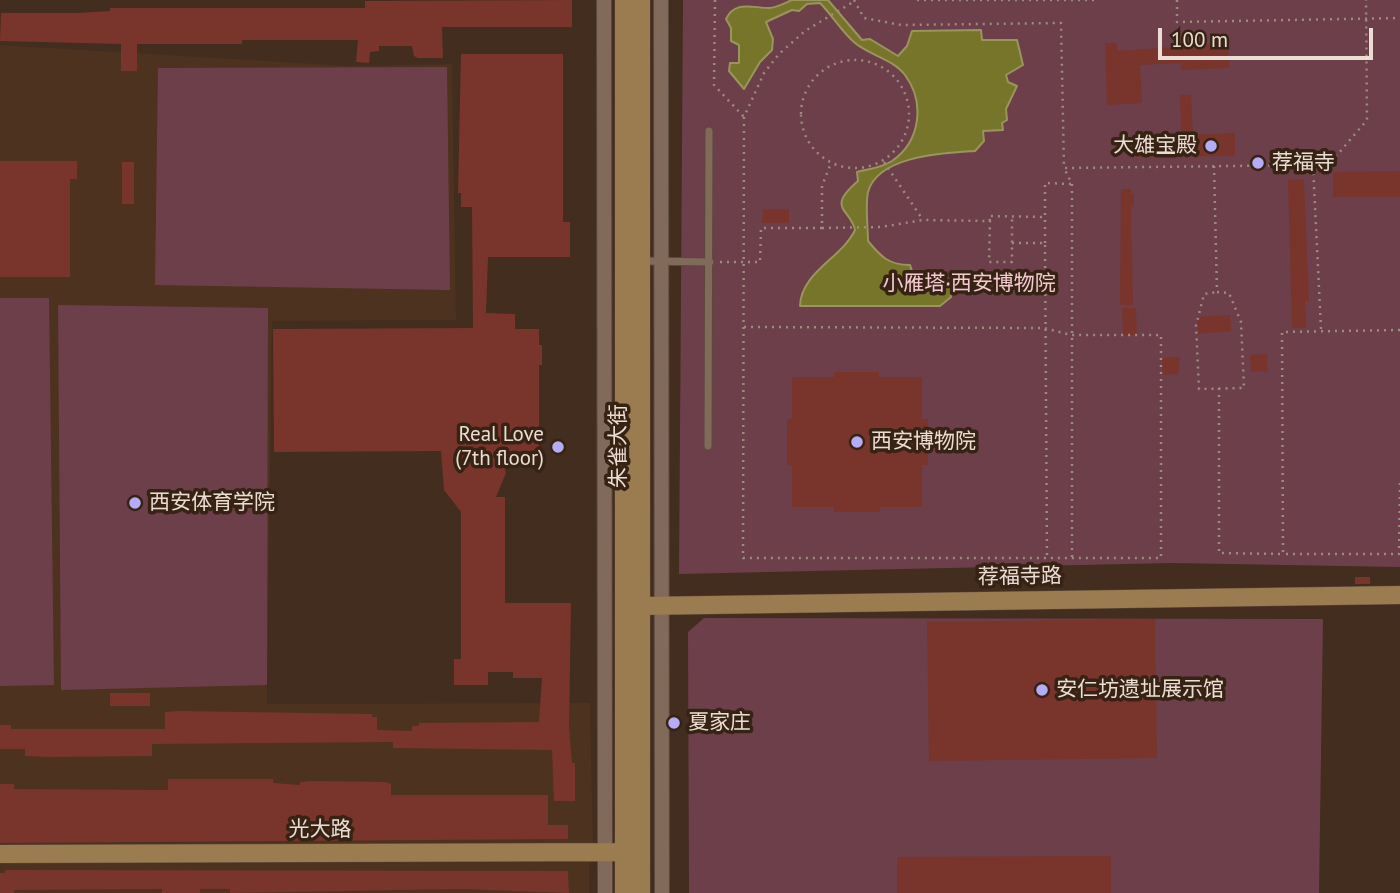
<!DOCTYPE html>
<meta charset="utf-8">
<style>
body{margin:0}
#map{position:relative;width:1400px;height:893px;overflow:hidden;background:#422d1e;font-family:"PT Sans",sans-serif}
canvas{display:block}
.scale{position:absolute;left:1158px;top:28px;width:215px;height:32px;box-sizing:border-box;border:4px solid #ebddd4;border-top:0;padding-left:9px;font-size:21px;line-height:24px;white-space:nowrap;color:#ebddd4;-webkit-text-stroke:5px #372314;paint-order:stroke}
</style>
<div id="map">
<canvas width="1400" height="893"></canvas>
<div class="scale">100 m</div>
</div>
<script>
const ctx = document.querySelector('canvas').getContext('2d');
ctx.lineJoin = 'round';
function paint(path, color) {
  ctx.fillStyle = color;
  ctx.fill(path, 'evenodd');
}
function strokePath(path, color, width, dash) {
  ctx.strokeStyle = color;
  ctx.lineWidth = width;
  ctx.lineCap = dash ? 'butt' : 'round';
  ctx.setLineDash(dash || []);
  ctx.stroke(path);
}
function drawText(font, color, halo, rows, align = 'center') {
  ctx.font = font + ' "PT Sans","Noto Sans SC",sans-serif';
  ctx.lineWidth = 7;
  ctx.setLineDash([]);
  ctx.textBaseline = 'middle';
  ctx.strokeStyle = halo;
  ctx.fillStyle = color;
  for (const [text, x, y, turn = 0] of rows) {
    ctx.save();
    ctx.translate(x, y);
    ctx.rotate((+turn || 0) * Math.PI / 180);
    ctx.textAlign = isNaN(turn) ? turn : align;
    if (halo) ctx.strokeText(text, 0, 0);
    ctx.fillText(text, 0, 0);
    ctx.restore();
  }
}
paint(new Path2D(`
 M0,45L350,66L452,64L456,320L272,321L267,704L590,703L593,847L0,846Z
 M589,860V893H0V862Z`), '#4d321f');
paint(new Path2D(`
 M683,0H1400V567L1171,563L679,574Z
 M447,67L450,290L155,285L158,68Z
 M0,298H49L54,685L0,686Z
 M58,305L268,308L267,685L61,690Z
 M704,618L1323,619L1319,893H689L688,632Z`), '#6d3f4a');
const water = new Path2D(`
 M792,0H828L862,40L870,39L898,56L907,46L912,31L981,30L982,40H1017L1023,65L1006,75L1008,82L1017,86L1006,109L1007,120L1002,123L1003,130L983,131L984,141L975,151C946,153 878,155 868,192C865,206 868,226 868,241C881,257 889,265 910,265L912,271L926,272L936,284L950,286L951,297L940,306H800C801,272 842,258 855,230C851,209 825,209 858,181L857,172C869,169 881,168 892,161C921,141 925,102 905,75C893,59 871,56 855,43C842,32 832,15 820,3L807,4L799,11L792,10L766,22L773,39L772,50L760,62L744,89L729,71L730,63H739V45L731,41V28L726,19C735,0 752,8 770,8C778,7 785,3 792,0Z`);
paint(water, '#77752a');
strokePath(water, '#9a945d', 2);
paint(new Path2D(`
 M572,0V27H442L443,58H418L414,56L412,46H379V51L370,52L369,63L356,62L358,40H242V44H137V71H121V44L0,41L1,13H77L110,11V8H365V1Z
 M1105,43H1117V51L1228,43L1229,68L1181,70V63L1140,65L1142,103L1107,105Z
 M461,54H563V222H570V257H488L486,313L515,314V329H539V345H542V365H539V451H501L506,473L496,497H505V603H571L569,727L572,763H575V801H554L552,750L393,748V742L152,744V756L50,757L25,756V749H0V725H11V729H165V712L180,711L372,714V717H377V730L412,731V726H419V723L539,722L542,678H513V672H488V685H454V659H461V512L444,490L441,451L274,452L273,329L473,328L472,207H461V193H458Z
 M1180,95H1191L1193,135L1235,133V156L1136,157L1135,140L1181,139Z
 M0,161H77V179H70V277H0Z
 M122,162H134V204H122Z
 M1400,171V197H1333V172Z
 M1304,179L1309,301H1305L1306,328H1292L1288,180Z
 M1121,189H1131V193H1134V207H1131L1133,305H1120Z
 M763,209H789V223H762Z
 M1122,308H1136L1137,335H1123Z
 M1230,315L1231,331L1198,334L1197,317Z
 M1267,354L1268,371L1251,372L1250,355Z
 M1180,357L1178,374L1162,375V358Z
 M834,372H879V377H922V419H928V465H922V507H880V512H834V507H792V465H787V419H792V377H834Z
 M1045,572H1062V584H1045Z
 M1355,577H1370V584H1355Z
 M1155,619L1157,758L929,761L927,622Z
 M110,693H150V706H110Z
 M168,779H273V783L300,785V782L313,781L385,782L391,784V795H548V825H568V839L0,843V784H14V789L168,790Z
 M1111,856V893H897V857Z
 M5,870L568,871L569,893L461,889L230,893V889H200V893H162V889L14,890V893H0V873H5Z`), '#79352b');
const lane = new Path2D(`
 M643,261L710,262
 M708,446L709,131`);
const street = new Path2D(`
 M604,0L605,893
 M661,0L662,893`);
const secondary = new Path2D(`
 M641,606L1400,595
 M0,854L633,852
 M624,893V0
 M641,893V0`);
strokePath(lane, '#5b493c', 9);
strokePath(street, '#5b493c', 16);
strokePath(secondary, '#5b493c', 19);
strokePath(new Path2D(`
 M715,0L714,85L744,117
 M854,0L864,18L901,25L1061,23L1064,168
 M917,0H1094
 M1177,0V22L1400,18
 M801 114a54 54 0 1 1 108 0a54 54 0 1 1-108 0Z
 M884,162L923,220
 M1214,166L1217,292
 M990,221L989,216L1043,217
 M822,228L881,227L923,220L990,221L989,262H1012V216
 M1012,243H1045L1047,558
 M1045,243V183L1072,184
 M720,262H760L761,228H822V186L831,163
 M1217,292L1229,293L1241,322L1244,388L1199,389L1196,326L1204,294Z
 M744,327L1044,328L1071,335H1161V558H743L744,117L764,73L779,54L805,31L853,2
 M1321,329L1313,165L1332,161L1367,120L1366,0
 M1400,330L1282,332L1283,554H1399L1400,482
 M1219,388V553L1282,554
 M1072,557V184L1064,168L1313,165`), '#9c8b7f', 2.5, [2, 5]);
strokePath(lane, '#826a5a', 7);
strokePath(street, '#826a5a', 14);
strokePath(secondary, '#9b7b50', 18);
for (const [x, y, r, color] of [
 [1211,146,7,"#b4acf9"],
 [1258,163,7,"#b4acf9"],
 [857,442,7,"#b4acf9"],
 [558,447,7,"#b4acf9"],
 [135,503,7,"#b4acf9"],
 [1042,690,7,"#b4acf9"],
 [674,723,7,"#b4acf9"]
]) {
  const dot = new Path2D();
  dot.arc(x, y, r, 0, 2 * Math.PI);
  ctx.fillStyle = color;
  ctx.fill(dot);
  strokePath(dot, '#372314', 2.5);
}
drawText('21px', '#ebddd4', '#372314', [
 ["大雄宝殿",1197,146,"right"],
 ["荐福寺",1272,163],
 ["Real Love",544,435,"right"],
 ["(7th floor)",544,459,"right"],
 ["西安博物院",871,442],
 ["西安体育学院",149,503],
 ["安仁坊遗址展示馆",1056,690],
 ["夏家庄",688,723]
], 'left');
drawText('21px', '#f4c9d1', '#372314', [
 ["小雁塔·西安博物院",969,284]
]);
drawText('21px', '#ebddd4', '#372314', [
 ["朱雀大街",619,446,-90],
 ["荐福寺路",1020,577,-1],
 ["光大路",320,830]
]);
</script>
